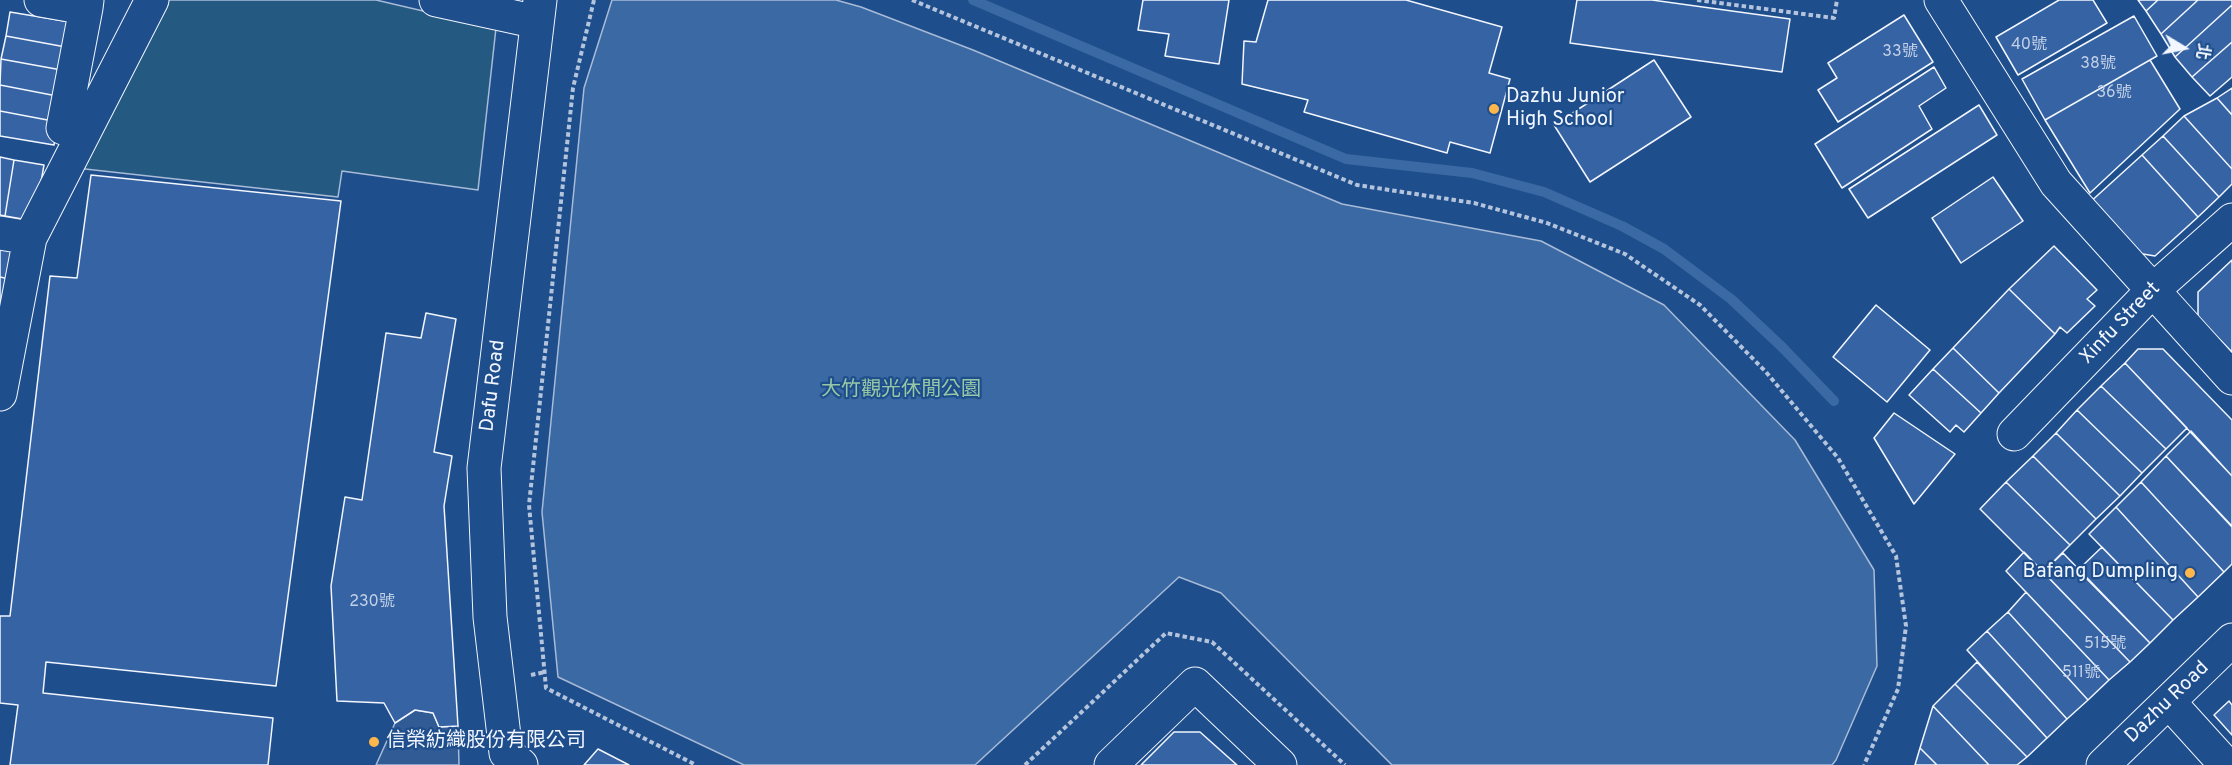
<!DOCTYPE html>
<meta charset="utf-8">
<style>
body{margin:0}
#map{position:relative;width:2232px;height:765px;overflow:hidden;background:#1f4e8c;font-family:Overpass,"Noto Sans TC",sans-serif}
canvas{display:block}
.north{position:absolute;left:2154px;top:18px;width:60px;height:60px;-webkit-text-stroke:4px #1f4e8c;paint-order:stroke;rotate:100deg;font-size:16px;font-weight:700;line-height:24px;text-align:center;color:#f2f6ff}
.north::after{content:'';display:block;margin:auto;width:21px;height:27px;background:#f2f6ff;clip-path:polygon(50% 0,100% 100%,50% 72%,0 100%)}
</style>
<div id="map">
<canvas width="2232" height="765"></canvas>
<div class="north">北</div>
</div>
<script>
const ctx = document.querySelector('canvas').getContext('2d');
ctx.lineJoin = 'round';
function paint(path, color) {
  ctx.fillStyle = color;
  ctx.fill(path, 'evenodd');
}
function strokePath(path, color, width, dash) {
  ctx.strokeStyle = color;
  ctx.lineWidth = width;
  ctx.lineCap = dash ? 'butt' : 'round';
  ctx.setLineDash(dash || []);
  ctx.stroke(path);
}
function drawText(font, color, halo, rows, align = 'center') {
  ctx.font = font + ' Overpass,"Noto Sans TC",sans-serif';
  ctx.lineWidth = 4.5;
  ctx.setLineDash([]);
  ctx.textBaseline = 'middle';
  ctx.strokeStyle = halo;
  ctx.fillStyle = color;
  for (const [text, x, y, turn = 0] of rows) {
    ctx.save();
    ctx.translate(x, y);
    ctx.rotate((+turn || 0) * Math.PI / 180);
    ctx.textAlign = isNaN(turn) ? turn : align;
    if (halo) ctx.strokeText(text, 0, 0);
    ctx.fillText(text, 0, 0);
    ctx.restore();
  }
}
const green = new Path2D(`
 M167,0H376L496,28L478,190L342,171L338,197L76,168Z`);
paint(green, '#245a82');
strokePath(green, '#a8bbd7', 1.5);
const parking = new Path2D(`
 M415,710L433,713L439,727L458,726L459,765H376L395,723Z`);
paint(parking, '#305b95');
strokePath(parking, '#a8bbd7', 1.5);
const water = new Path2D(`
 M612,0H836L861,7L973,50L1342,204L1541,241L1664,305L1795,440L1874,570L1877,666L1836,760L1832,765H1392L1221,593L1179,577L975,765H744L558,677L542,512L584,88Z`);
paint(water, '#3b69a3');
strokePath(water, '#a8bbd7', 1.5);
strokePath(new Path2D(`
 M973,0L1346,159L1472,173L1544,192L1622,226L1664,249L1731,299L1782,347L1834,401`), '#3b69a3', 10);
const building = new Path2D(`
 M1143,0H1229L1219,64L1165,56L1169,34L1138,30Z
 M1268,0H1406L1502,27L1489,73L1510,79L1490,153L1450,142L1447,153L1304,112L1308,100L1242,84L1244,41L1256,42Z
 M1577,0H1652L1790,19L1782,72L1570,43Z
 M2059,0H2093L2107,23L2018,75L1996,37Z
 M2138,0H2158L2146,11Z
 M2158,0H2198L2161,34L2146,11Z
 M2198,0H2232V5L2175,57L2161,34Z
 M2232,5V42L2192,77L2175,57Z
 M10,12L76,23L71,48L6,36Z
 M1904,15L1933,62L1838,122L1818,90L1837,78L1828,63Z
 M2134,16L2157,56L2045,120L2022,79Z
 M6,36L71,48L67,71L1,59Z
 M2232,42V77L2210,96L2192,77Z
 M1,59L67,71L62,97L0,85Z
 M1654,60L1691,117L1590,182L1554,125Z
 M2150,60L2180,109L2090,193L2045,120Z
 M1934,67L1946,88L1919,106L1932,129L1842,188L1815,144Z
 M0,85L62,97L58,122L0,111Z
 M2232,88V115L2217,98Z
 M2217,98L2232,115V169L2184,116Z
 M1979,105L1997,135L1868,218L1849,189Z
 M0,111L58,122L54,145L0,136Z
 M2184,116L2232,169V184L2219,197L2163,136Z
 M2163,136L2219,197L2198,217L2142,155Z
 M2142,155L2198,217L2155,256L2131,252L2088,204Z
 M0,157L14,160L5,216L0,215Z
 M14,160L44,165L34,221L5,216Z
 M91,175L341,201L276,686L46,662L43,693L273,718L268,765H10L18,705L0,703V616H10L50,276L77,278Z
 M1993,177L2023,221L1961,263L1932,218Z
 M2054,246L2097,290L2087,299L2095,306L2067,333L2060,327L2055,334L2009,289Z
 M0,248L23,252L18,281L0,277Z
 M2232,260V352L2198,317V292Z
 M0,277L18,281L12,308L0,305Z
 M2009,289L2055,334L1999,393L1953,348Z
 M1876,305L1930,350L1887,402L1833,357Z
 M426,313L456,319L434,452L452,456L444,506L458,726L439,727L433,713L415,710L395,723L384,703L337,701L331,586L345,497L362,500L386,333L421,338Z
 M1953,348L1999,393L1981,413L1933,369Z
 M2138,349H2163L2232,420V476L2125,363Z
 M2125,363L2187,428L2166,449L2101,386Z
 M1933,369L1981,413L1964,432L1956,425L1950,432L1909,395Z
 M2101,386L2166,449L2142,473L2077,410Z
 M2077,410L2142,473L2120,496L2056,433Z
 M1894,413L1955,454L1914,504L1874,438Z
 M2191,431L2232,476V526L2166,456Z
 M2056,433L2120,496L2096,519L2033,456Z
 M2033,456L2096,519L2070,545L2006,482Z
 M2166,456L2232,527V564L2224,572L2141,482Z
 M2006,482L2070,545L2043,572L1980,509Z
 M2141,482L2224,572L2198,597L2116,507Z
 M2116,507L2198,597L2173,620L2089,534Z
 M2102,547L2173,620L2150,643L2078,570Z
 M2024,552L2130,662L2109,680L2006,571Z
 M2063,553L2150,643L2130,662L2043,572Z
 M2026,592L2109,680L2088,700L2008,612Z
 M2008,612L2088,700L2067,719L1987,631Z
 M1987,631L2067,719L2047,738L1967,650Z
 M1977,662L2047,738L2027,757L1955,684Z
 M1955,684L2027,757L2017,765H1989L1933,706Z
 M2229,701L2232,705V735L2214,715Z
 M1933,706L1989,765H1937L1920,748Z
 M1174,732H1200L1237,765H1141Z
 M1920,748L1937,765H1915Z
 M598,749L629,765H584Z`);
paint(building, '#3563a3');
strokePath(building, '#f2f6ff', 1.5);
const minor = new Path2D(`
 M41,0L86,8L87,0
 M436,0L537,22
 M1941,0L2056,183L2232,378
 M63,128L86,8
 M0,233L30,238
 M0,394L30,238L152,0
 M2014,434L2152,291L2232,220
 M2169,702L2226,765
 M521,765L506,753L490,617L484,468L540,0
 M1111,765L1195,684L1280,765`);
const major = new Path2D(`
 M2103,765L2232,640`);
strokePath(minor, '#f2f6ff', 35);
strokePath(major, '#f2f6ff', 35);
strokePath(new Path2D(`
 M594,0L573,88L529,505L546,688L696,765
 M912,0L1357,185L1474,203L1547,223L1625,254L1700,305L1766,372L1838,458L1896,556L1906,626L1898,689L1864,765
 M1697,0L1834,18L1837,0
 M531,675L545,672
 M1025,765L1166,633L1212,642L1345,765`), '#b3c4dc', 4, [4.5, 3]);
strokePath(minor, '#1f4e8c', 33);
strokePath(major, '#1f4e8c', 33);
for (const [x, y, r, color] of [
 [1494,109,6,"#ffb74d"],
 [2190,573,6,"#ffb74d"],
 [374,742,6,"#ffb74d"]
]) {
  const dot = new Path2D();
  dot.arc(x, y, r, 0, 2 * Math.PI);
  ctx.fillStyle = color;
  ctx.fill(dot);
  strokePath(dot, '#1f4e8c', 2);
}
drawText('16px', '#c3d1e8', null, [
 ["40號",2029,46],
 ["33號",1900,53],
 ["38號",2098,65],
 ["36號",2114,94],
 ["230號",372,603],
 ["515號",2105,645],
 ["511號",2081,674]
]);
drawText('20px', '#f2f6ff', '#1f4e8c', [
 ["Dazhu Junior",1506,98],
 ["High School",1506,121],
 ["Bafang Dumpling",2178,573,"right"],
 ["信榮紡織股份有限公司",386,742]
], 'left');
drawText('20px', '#f2f6ff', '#1f4e8c', [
 ["Xinfu Street",2121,324,-46],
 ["Dafu Road",494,386,-83],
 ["Dazhu Road",2168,703,-44]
]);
drawText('20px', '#97c8a6', '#1f4e8c', [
 ["大竹觀光休閒公園",901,391]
]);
</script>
